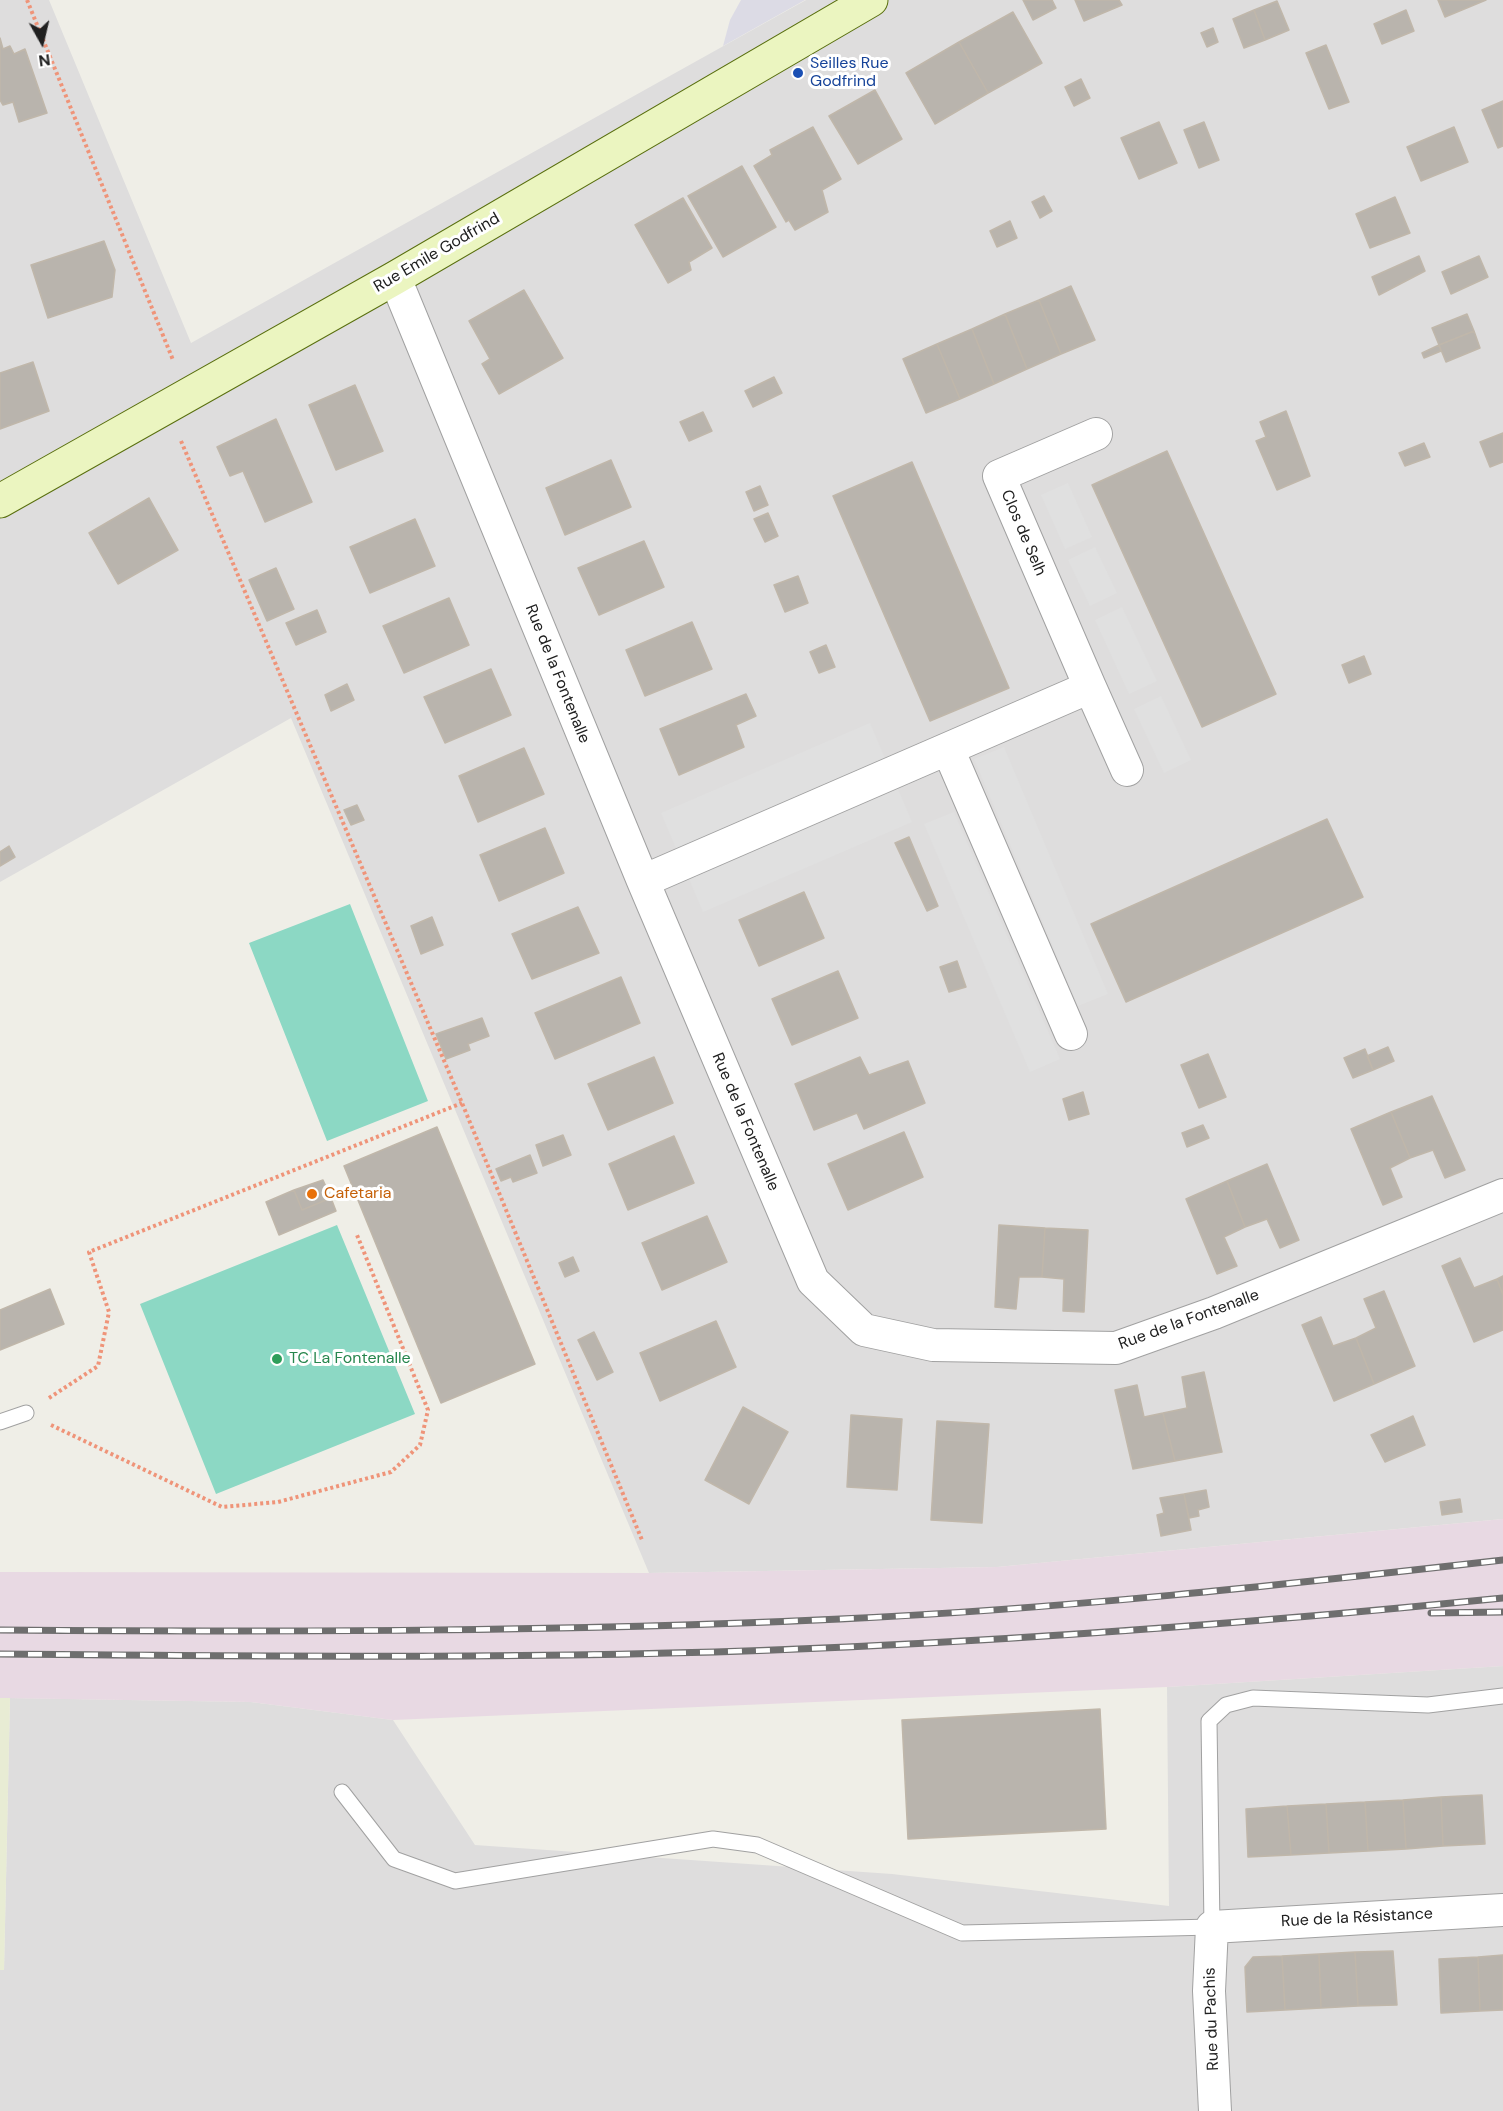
<!DOCTYPE html>
<meta charset="utf-8">
<style>
body{margin:0}
#map{position:relative;width:1503px;height:2111px;overflow:hidden;background:#efeee7;font-family:"DM Sans",sans-serif}
canvas{display:block}
.north{position:absolute;left:12px;top:12px;width:60px;height:60px;-webkit-text-stroke:4px #fff;paint-order:stroke;rotate:172deg;font-size:16px;font-weight:700;line-height:24px;text-align:center;color:#202020}
.north::after{content:'';display:block;margin:auto;width:21px;height:27px;background:#202020;clip-path:polygon(50% 0,100% 100%,50% 72%,0 100%)}
</style>
<div id="map">
<canvas width="1503" height="2111"></canvas>
<div class="north">N</div>
</div>
<script>
const ctx = document.querySelector('canvas').getContext('2d');
ctx.lineJoin = 'round';
function paint(path, color) {
  ctx.fillStyle = color;
  ctx.fill(path, 'evenodd');
}
function strokePath(path, color, width, dash) {
  ctx.strokeStyle = color;
  ctx.lineWidth = width;
  ctx.lineCap = dash ? 'butt' : 'round';
  ctx.setLineDash(dash || []);
  ctx.stroke(path);
}
function drawText(font, color, halo, rows, align = 'center') {
  ctx.font = font + ' "DM Sans",sans-serif';
  ctx.lineWidth = 6;
  ctx.setLineDash([]);
  ctx.textBaseline = 'middle';
  ctx.strokeStyle = halo;
  ctx.fillStyle = color;
  for (const [text, x, y, turn = 0] of rows) {
    ctx.save();
    ctx.translate(x, y);
    ctx.rotate((+turn || 0) * Math.PI / 180);
    ctx.textAlign = isNaN(turn) ? turn : align;
    if (halo) ctx.strokeText(text, 0, 0);
    ctx.fillText(text, 0, 0);
    ctx.restore();
  }
}
paint(new Path2D(`
 M0,0H49L191,343L806,0H1503V1519L997,1567L649,1573L291,718L0,882Z
 M1503,1666V2111H0V1970L4,1969L10,1698L251,1702L393,1720L475,1845L892,1874L1169,1906L1167,1687Z`), '#dedddd');
paint(new Path2D(`
 M1503,1519V1666L1167,1687L393,1720L251,1702L0,1698V1572L649,1573L997,1567Z`), '#e8d9e3');
paint(new Path2D(`
 M0,1698H10L4,1970H0Z`), '#e8ecd4');
paint(new Path2D(`
 M350,904L428,1101L327,1141L249,943Z
 M337,1225L415,1414L216,1494L140,1304Z`), '#8cd8c4');
paint(new Path2D(`
 M1068,483L1092,537L1065,549L1041,495Z
 M1095,547L1117,593L1090,606L1068,560Z
 M1122,607L1157,681L1129,694L1095,620Z
 M1161,696L1191,760L1164,773L1134,709Z
 M870,723L912,822L703,912L661,813Z
 M1004,747L1108,994L1078,1006L974,759Z
 M954,812L1060,1059L1030,1072L924,824Z`), '#e0e0e0');
paint(new Path2D(`
 M741,0H805L723,46L730,20Z`), '#dcdbe5');
const building = new Path2D(`
 M1023,0H1052L1056,8L1033,20Z
 M1075,0H1119L1122,5L1084,21Z
 M1438,0H1486L1445,17Z
 M1277,1L1289,30L1265,40L1254,10Z
 M1254,10L1265,40L1244,48L1233,19Z
 M1406,10L1414,31L1382,44L1374,24Z
 M1013,12L1042,63L988,93L959,42Z
 M1213,28L1218,42L1207,47L1201,33Z
 M0,38L3,49L10,46L14,54L25,49L47,113L19,122L13,102L3,105L0,100Z
 M959,42L988,93L935,124L906,73Z
 M1326,45L1349,102L1329,109L1306,53Z
 M1081,79L1090,98L1074,106L1065,87Z
 M875,90L902,139L858,164L829,116Z
 M1503,101V146L1498,148L1482,110Z
 M1159,122L1177,163L1139,179L1121,138Z
 M1204,122L1219,160L1199,168L1184,130Z
 M813,127L841,179L822,190L828,212L795,230L789,220L786,222L754,166L772,155L770,150Z
 M1454,127L1468,162L1421,181L1407,147Z
 M742,166L776,227L723,257L688,196Z
 M1044,196L1052,211L1040,218L1032,202Z
 M1395,197L1410,233L1370,248L1356,214Z
 M683,198L712,248L689,262L691,270L668,283L635,225Z
 M1010,221L1017,238L997,247L990,231Z
 M104,241L115,270L112,297L48,318L31,265Z
 M1419,256L1425,271L1379,295L1372,277Z
 M1479,256L1488,277L1451,294L1442,272Z
 M1071,286L1095,340L1061,354L1039,300Z
 M524,290L563,358L499,394L482,364L490,359L469,321Z
 M1039,300L1061,354L1027,369L1005,314Z
 M1005,314L1027,369L994,384L972,329Z
 M1467,314L1474,331L1439,345L1432,328Z
 M972,329L994,384L960,399L937,344Z
 M1474,331L1480,348L1446,362L1439,345Z
 M937,344L960,399L926,413L903,359Z
 M1439,345L1441,351L1424,358L1422,353Z
 M33,362L49,411L0,429V373Z
 M774,377L782,393L753,407L745,391Z
 M355,385L383,451L336,470L309,405Z
 M1286,411L1310,476L1277,490L1256,441L1266,437L1260,422Z
 M703,412L712,431L689,441L680,422Z
 M276,419L312,502L265,522L243,471L230,476L217,447Z
 M1503,433V462L1490,467L1480,442Z
 M1424,443L1430,457L1405,466L1399,453Z
 M1167,451L1276,694L1202,727L1092,485Z
 M611,460L631,507L565,535L546,488Z
 M912,462L1009,688L930,721L833,496Z
 M760,486L768,505L754,511L746,492Z
 M149,498L178,550L118,584L89,533Z
 M768,513L778,536L765,542L754,519Z
 M415,519L435,566L370,593L350,547Z
 M644,541L664,587L599,615L578,568Z
 M276,568L294,609L267,621L249,580Z
 M798,576L808,603L785,612L774,585Z
 M449,598L469,645L404,673L383,626Z
 M317,610L326,632L296,645L286,623Z
 M692,622L712,669L645,696L626,650Z
 M826,645L835,667L819,673L810,652Z
 M1364,656L1371,674L1349,683L1342,665Z
 M491,669L511,715L445,743L424,697Z
 M347,684L354,700L331,711L325,695Z
 M746,694L756,716L736,725L744,747L679,775L660,729Z
 M524,748L544,794L478,822L459,776Z
 M357,805L364,820L351,825L344,810Z
 M1327,819L1363,897L1126,1002L1091,924Z
 M545,828L564,873L499,901L480,855Z
 M909,837L938,906L927,911L895,843Z
 M9,846L15,857L0,866V852Z
 M804,892L824,938L759,966L739,920Z
 M578,907L599,953L532,979L512,934Z
 M432,917L443,945L421,954L411,926Z
 M957,961L966,987L949,992L940,967Z
 M838,971L858,1018L792,1045L772,999Z
 M621,977L640,1023L555,1059L535,1013Z
 M482,1018L489,1036L468,1044L470,1050L446,1059L436,1034Z
 M1388,1047L1394,1061L1373,1070L1367,1056Z
 M1365,1049L1373,1070L1353,1078L1344,1058Z
 M1208,1054L1226,1097L1199,1108L1181,1065Z
 M654,1057L673,1103L608,1130L588,1084Z
 M860,1057L869,1075L908,1061L925,1103L864,1129L857,1113L814,1130L795,1084Z
 M1083,1092L1089,1114L1069,1120L1063,1099Z
 M1432,1096L1465,1170L1445,1178L1433,1150L1410,1158L1391,1112Z
 M1391,1112L1410,1158L1390,1168L1402,1197L1383,1205L1351,1129Z
 M1203,1125L1209,1138L1187,1147L1182,1133Z
 M437,1127L535,1364L441,1403L344,1166Z
 M904,1132L923,1177L848,1210L828,1164Z
 M563,1135L571,1155L543,1166L536,1145Z
 M674,1136L694,1183L628,1210L609,1164Z
 M530,1155L537,1173L513,1182L511,1177L501,1181L496,1169Z
 M1267,1164L1299,1240L1280,1248L1267,1219L1245,1227L1227,1181Z
 M323,1180L331,1198L302,1210L294,1190Z
 M1227,1181L1245,1227L1224,1237L1237,1266L1217,1274L1186,1199Z
 M294,1190L302,1210L331,1198L336,1211L279,1235L266,1202Z
 M707,1216L727,1262L662,1290L642,1243Z
 M999,1225L1045,1228L1042,1277H1019L1016,1309L995,1307Z
 M1045,1228L1088,1230L1084,1312L1063,1311L1064,1279L1042,1277Z
 M573,1257L579,1271L565,1277L559,1263Z
 M1460,1258L1474,1288L1497,1279L1503,1295V1330L1474,1342L1442,1266Z
 M1503,1276V1295L1497,1279Z
 M50,1289L64,1324L0,1350V1310Z
 M1384,1291L1415,1366L1374,1384L1356,1338L1376,1328L1364,1299Z
 M1321,1317L1333,1346L1356,1338L1374,1384L1334,1401L1302,1325Z
 M716,1321L736,1367L660,1401L640,1353Z
 M594,1332L613,1372L597,1380L578,1340Z
 M1204,1372L1222,1452L1175,1461L1163,1413L1187,1408L1182,1377Z
 M1137,1385L1144,1417L1163,1413L1175,1461L1133,1469L1115,1390Z
 M743,1407L788,1432L749,1504L705,1480Z
 M851,1415L902,1419L897,1490L847,1487Z
 M1413,1416L1425,1445L1385,1462L1371,1435Z
 M937,1421L989,1424L982,1523L931,1520Z
 M1206,1490L1209,1507L1198,1510L1199,1516L1189,1518L1184,1494Z
 M1184,1494L1191,1530L1161,1536L1157,1515L1164,1513L1160,1498Z
 M1460,1499L1462,1512L1442,1515L1440,1502Z
 M1100,1709L1106,1829L908,1839L902,1720Z
 M1482,1795L1485,1844L1443,1846L1441,1797Z
 M1441,1797L1443,1846L1406,1849L1403,1800Z
 M1403,1800L1406,1849L1368,1851L1365,1802Z
 M1365,1802L1368,1851L1329,1853L1326,1804Z
 M1326,1804L1329,1853L1291,1855L1287,1806Z
 M1287,1806L1291,1855L1248,1857L1246,1809Z
 M1393,1951L1397,2005L1358,2006L1355,1952Z
 M1355,1952L1358,2006L1321,2008L1319,1954Z
 M1319,1954L1321,2008L1285,2010L1282,1956Z
 M1503,1955V2010L1480,2011L1478,1957Z
 M1282,1956L1285,2010L1247,2012L1245,1967L1253,1957Z
 M1478,1957L1480,2011L1441,2013L1439,1959Z`);
paint(building, '#b9b4ad');
strokePath(building, '#c0b7aa', 1.5);
const lane = new Path2D(`
 M0,1422L26,1413
 M342,1792L394,1859L455,1881L713,1839L757,1845L962,1933L1212,1927L1209,1721L1226,1705L1253,1698L1428,1705L1503,1696`);
const street = new Path2D(`
 M395,278L643,881L813,1281L864,1330L933,1345L1116,1348L1214,1313L1503,1195
 M1090,687L1127,770
 M948,749L1071,1034
 M643,881L1090,687L999,476L1096,434
 M1215,2111L1209,1991L1212,1927L1503,1910`);
const secondary = new Path2D(`
 M0,501L395,278L871,0`);
strokePath(lane, '#a1a1a1', 17);
strokePath(street, '#a1a1a1', 34);
strokePath(secondary, '#596f0e', 35);
strokePath(new Path2D(`
 M27,0L173,360
 M181,441L462,1103L642,1540
 M49,1398L98,1366L109,1312L89,1252L462,1103
 M51,1425L222,1507L278,1502L391,1472L420,1445L428,1410L357,1235`), '#ef9479', 4, [3, 3]);
strokePath(lane, '#fff', 15);
strokePath(street, '#fff', 32);
strokePath(secondary, '#ebf5c0', 33);
const rail = new Path2D(`
 M1431,1613L1503,1612
 M0,1630C280,1632 560,1632 840,1619C1062,1609 1283,1585 1503,1560
 M0,1654C282,1656 565,1660 847,1647C1066,1637 1285,1620 1503,1598`);
strokePath(rail, '#6e6e6e', 7);
strokePath(rail, '#fff', 4.5, [14]);
for (const [x, y, r, color] of [
 [798,73,6,"#1a4fb4"],
 [312,1194,6,"#e8710a"],
 [277,1359,6,"#2e9e5b"]
]) {
  const dot = new Path2D();
  dot.arc(x, y, r, 0, 2 * Math.PI);
  ctx.fillStyle = color;
  ctx.fill(dot);
  strokePath(dot, '#fff', 2);
}
drawText('16px', '#164399', '#fff', [
 ["Seilles Rue",810,64],
 ["Godfrind",810,82]
], 'left');
drawText('16px', '#202020', '#fff', [
 ["Rue Emile Godfrind",437,253,-30],
 ["Clos de Selh",1023,533,67],
 ["Rue de la Fontenalle",557,674,68],
 ["Rue de la Fontenalle",745,1122,67],
 ["Rue de la Fontenalle",1189,1320,-20],
 ["Rue de la Résistance",1357,1918,-3],
 ["Rue du Pachis",1212,2019,-92]
]);
drawText('16px', '#c56008', '#fff', [
 ["Cafetaria",324,1194]
], 'left');
drawText('16px', '#27864d', '#fff', [
 ["TC La Fontenalle",289,1359]
], 'left');
</script>
